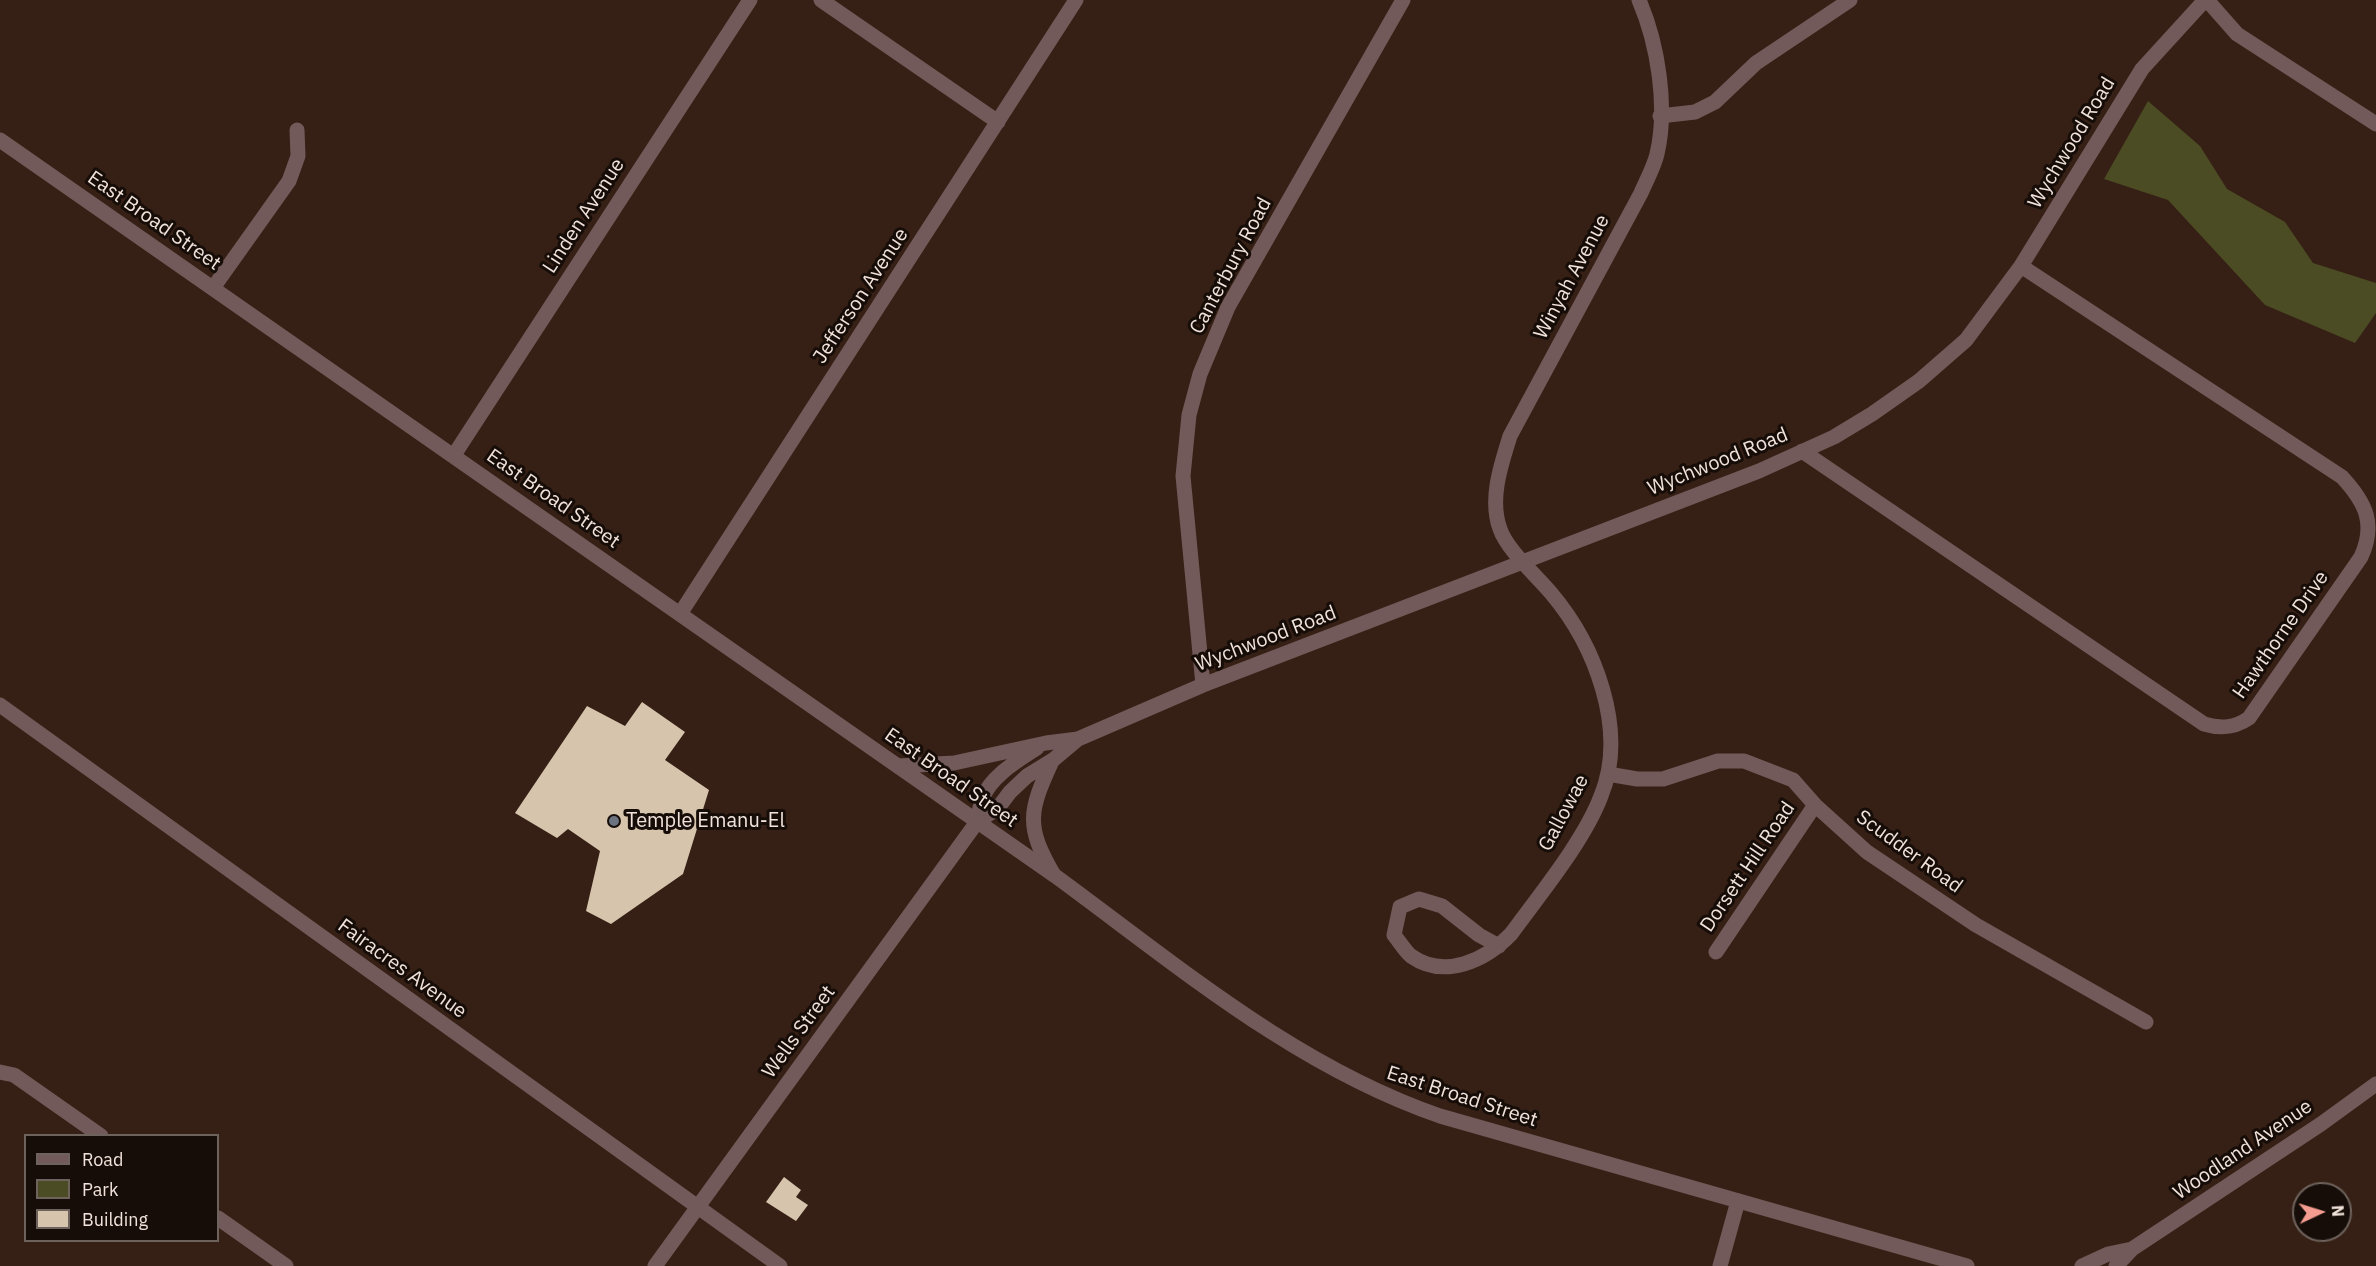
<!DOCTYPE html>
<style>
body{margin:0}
#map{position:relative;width:2376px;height:1266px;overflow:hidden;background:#362015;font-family:"IBM Plex Sans",sans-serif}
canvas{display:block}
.legend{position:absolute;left:24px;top:1134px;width:195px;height:108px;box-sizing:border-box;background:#160d08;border:2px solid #6e635c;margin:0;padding:8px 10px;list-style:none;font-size:18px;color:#f1e3db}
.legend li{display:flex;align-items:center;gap:12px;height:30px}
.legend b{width:30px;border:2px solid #6e635c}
.north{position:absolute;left:2292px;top:1182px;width:60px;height:60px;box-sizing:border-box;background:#160d08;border:2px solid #6e635c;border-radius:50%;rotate:86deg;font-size:16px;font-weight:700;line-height:24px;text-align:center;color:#f1e3db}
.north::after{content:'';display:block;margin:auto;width:21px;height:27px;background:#f59c90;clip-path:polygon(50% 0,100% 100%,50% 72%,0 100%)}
</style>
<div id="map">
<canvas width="2376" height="1266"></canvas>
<ul class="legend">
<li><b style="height:8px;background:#715a59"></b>Road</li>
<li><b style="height:16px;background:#4b4c23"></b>Park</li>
<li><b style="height:16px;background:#d6c4ac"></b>Building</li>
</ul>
<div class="north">N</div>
</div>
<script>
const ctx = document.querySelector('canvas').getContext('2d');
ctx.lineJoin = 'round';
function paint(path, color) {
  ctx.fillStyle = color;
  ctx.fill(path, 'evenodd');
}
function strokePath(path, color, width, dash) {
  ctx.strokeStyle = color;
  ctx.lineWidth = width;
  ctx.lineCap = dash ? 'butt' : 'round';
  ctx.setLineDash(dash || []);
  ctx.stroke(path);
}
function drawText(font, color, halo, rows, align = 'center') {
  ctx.font = font + ' "IBM Plex Sans",sans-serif';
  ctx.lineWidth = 6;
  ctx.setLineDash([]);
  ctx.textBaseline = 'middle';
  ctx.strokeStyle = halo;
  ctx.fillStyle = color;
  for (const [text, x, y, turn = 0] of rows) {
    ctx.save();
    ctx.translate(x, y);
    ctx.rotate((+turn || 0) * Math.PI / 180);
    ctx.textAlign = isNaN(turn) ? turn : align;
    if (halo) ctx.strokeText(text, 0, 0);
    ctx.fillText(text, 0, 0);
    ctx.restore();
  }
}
paint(new Path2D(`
 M2148,101L2200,146L2227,189L2285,222L2313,263L2376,283V313L2355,343L2265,305L2168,200L2104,179Z`), '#4b4c23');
paint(new Path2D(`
 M642,702L685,732L665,760L709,790L683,874L611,924L586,911L600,851L568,829L557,838L515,813L587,706L625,726Z
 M784,1177L801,1190L796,1197L808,1205L796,1221L766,1202Z`), '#d6c4ac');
strokePath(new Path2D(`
 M821,0L998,122
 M2207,0L2237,34L2376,124
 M1660,116L1695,112L1715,102L1756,63L1850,0
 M213,288L289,181L298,156L297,130
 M1802,451L2204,724C2221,729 2235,728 2249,718L2361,557C2376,524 2366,503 2342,477L2021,266
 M454,455L750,0
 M680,614L1076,0
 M1203,685L1183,476L1189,415L1200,374L1228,307L1403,0
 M0,705L780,1266
 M1052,761C1029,811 1025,826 1054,875
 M898,766L954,763L1046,743L1078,739L1203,685L1759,471L1834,437L1872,414L1919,381L1966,340L2021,266L2142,69L2205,0
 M1608,774L1637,779H1663L1718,761H1744L1793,780L1815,805L1867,852L1976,925L2146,1022
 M977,822C979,815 980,806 982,799C991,776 1017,761 1037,748
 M1499,946L1479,935L1442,906L1419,899L1400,907L1394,935C1399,941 1405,951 1411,956C1445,980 1486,960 1511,934C1540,894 1584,841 1601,796C1628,730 1595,645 1551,593C1537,576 1507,550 1500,529C1489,499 1501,465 1510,436L1641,193C1646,181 1654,167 1657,154C1668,107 1658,44 1639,0
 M1716,952L1815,805
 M0,1072L14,1075L101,1136
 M218,1218L286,1266
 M655,1266L977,822L998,808L1010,792L1027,776L1053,760L1078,739
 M1720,1266L1738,1201
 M2082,1266L2108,1254L2132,1249
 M2116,1266L2132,1249L2321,1124L2376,1084`), '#715a59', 15);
strokePath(new Path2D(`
 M0,140L1054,875C1177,965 1295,1066 1440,1116L1967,1266`), '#715a59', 15);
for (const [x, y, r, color] of [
 [614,821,6,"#6b7280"]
]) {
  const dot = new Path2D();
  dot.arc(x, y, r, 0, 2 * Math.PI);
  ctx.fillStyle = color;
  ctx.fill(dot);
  strokePath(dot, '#160d08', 2);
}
drawText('20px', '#f1e3db', '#160d08', [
 ["Wychwood Road",2072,143,-59],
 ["Linden Avenue",584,216,-57],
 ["East Broad Street",154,221,35],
 ["Canterbury Road",1231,266,-62],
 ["Winyah Avenue",1572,277,-62],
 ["Jefferson Avenue",861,296,-57],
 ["Wychwood Road",1718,462,-22],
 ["East Broad Street",553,499,35],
 ["Hawthorne Drive",2281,635,-55],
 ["Wychwood Road",1266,639,-21],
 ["East Broad Street",951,778,35],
 ["Gallowae",1564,813,-62],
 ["Scudder Road",1909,852,36],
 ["Dorsett Hill Road",1748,867,-56],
 ["Fairacres Avenue",402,969,36],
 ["Wells Street",799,1032,-54],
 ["East Broad Street",1462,1097,18],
 ["Woodland Avenue",2243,1150,-34]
]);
drawText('20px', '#f1e3db', '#160d08', [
 ["Temple Emanu-El",626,821]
], 'left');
</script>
